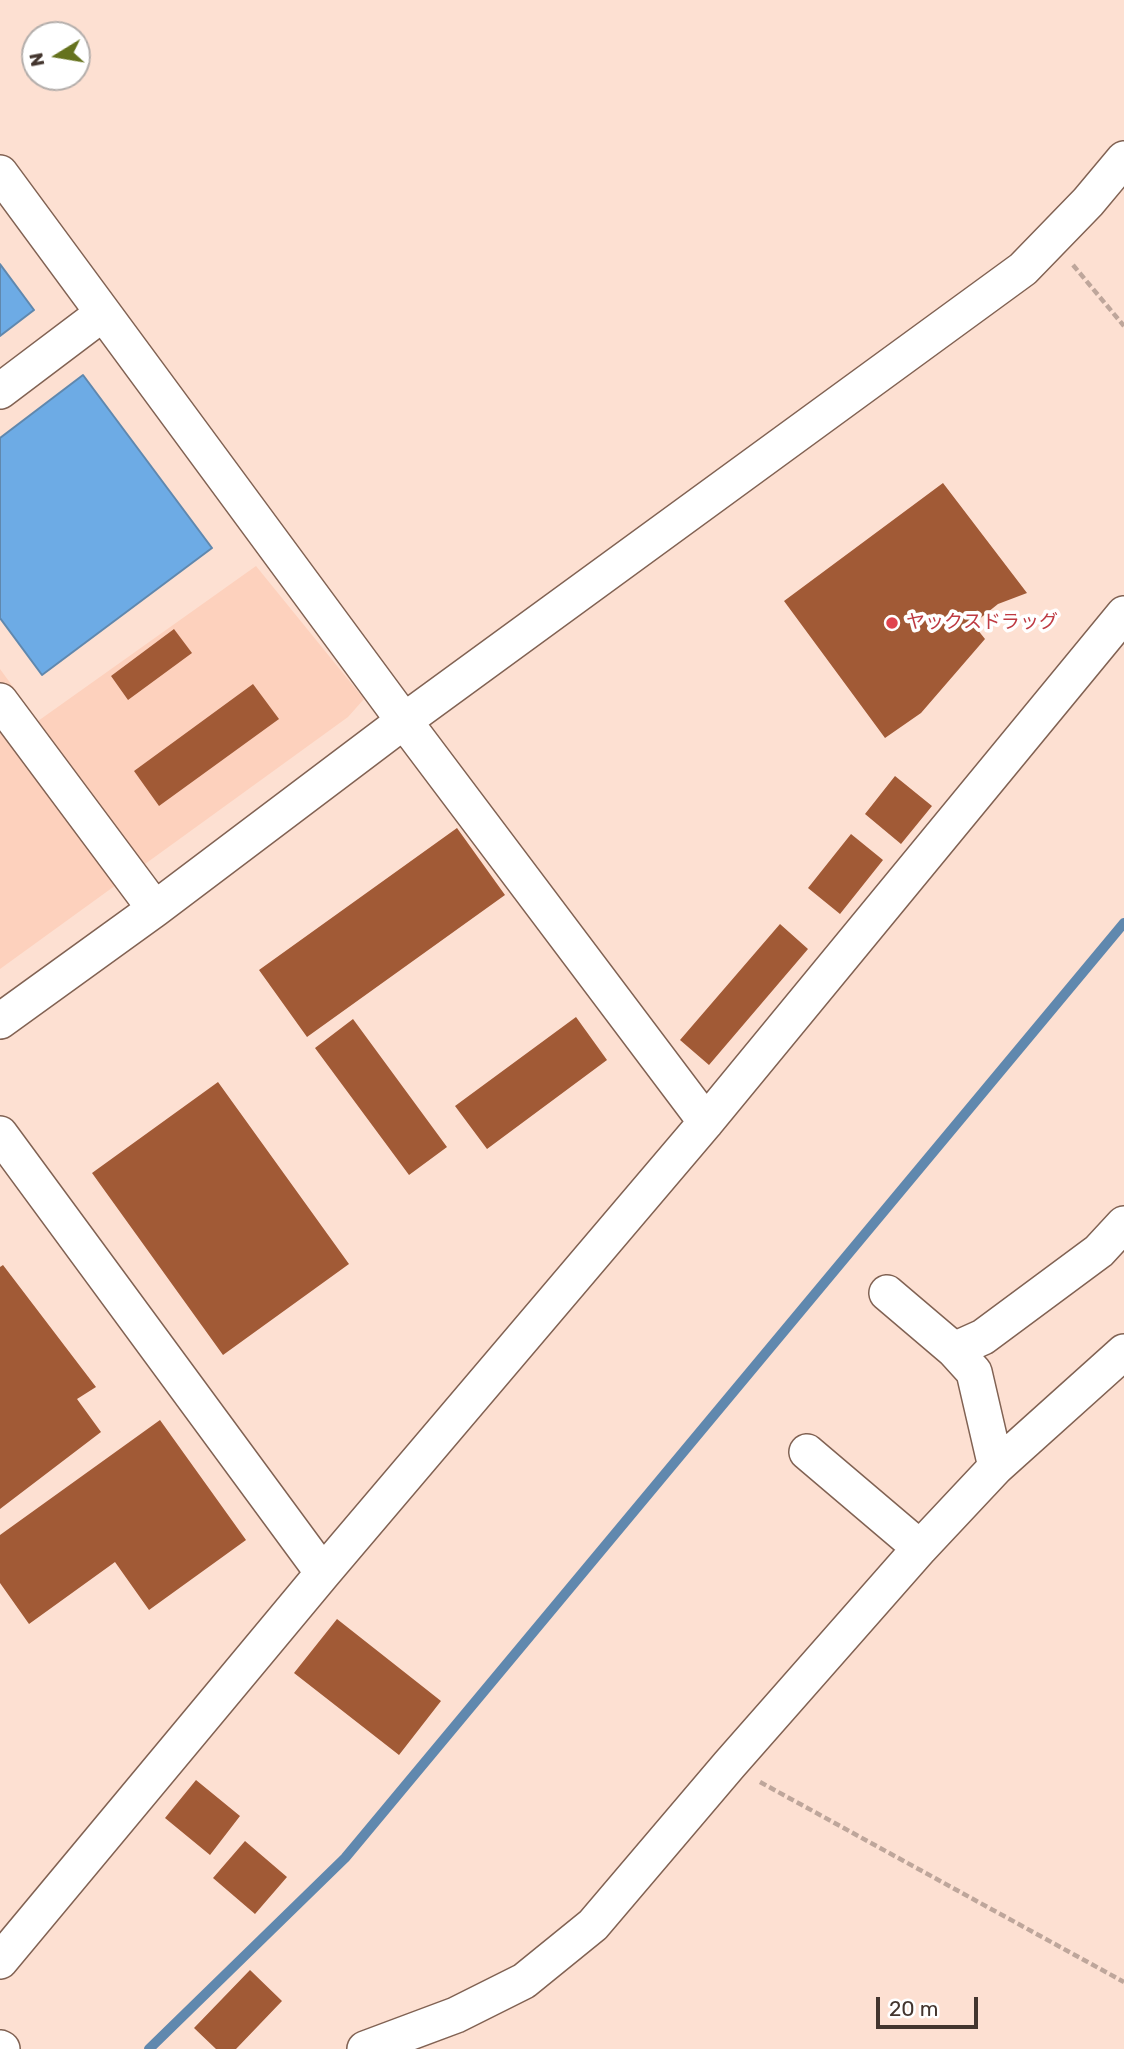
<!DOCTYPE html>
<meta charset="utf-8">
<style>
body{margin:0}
#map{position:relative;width:1124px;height:2049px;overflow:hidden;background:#fde0d2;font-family:Rubik,sans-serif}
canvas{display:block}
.north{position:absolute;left:21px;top:21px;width:70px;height:70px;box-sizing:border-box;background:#fff;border:2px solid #b4aeab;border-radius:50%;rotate:259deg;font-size:19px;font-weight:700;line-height:28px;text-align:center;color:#43352e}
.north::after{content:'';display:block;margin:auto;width:24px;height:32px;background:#65721d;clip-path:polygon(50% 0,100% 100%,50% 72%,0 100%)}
.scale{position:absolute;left:876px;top:1997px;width:102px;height:32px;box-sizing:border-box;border:4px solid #43352e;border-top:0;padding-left:9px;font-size:21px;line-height:24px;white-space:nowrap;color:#43352e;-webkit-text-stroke:5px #fff;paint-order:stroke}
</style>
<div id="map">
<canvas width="1124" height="2049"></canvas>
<div class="north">N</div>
<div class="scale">20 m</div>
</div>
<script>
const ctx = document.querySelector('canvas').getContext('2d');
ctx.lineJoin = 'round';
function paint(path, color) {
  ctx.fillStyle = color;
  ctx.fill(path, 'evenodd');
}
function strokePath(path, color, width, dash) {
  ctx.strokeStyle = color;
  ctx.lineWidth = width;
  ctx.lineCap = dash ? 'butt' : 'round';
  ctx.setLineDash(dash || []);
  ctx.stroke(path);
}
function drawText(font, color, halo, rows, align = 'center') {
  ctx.font = font + ' Rubik,"Noto Sans JP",sans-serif';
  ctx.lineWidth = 7;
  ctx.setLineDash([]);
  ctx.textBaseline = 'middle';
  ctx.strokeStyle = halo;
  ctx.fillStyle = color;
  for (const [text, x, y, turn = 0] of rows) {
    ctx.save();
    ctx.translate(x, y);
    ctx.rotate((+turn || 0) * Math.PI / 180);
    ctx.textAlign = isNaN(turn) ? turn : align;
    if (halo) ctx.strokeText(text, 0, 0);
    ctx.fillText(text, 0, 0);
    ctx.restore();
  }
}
paint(new Path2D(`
 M256,566L364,699L348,717L0,969V669L38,721Z`), '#fdd1bd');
const water = new Path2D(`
 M0,264L34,310L0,336Z
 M83,375L212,548L42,675L0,618V438Z`);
paint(water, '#6dabe5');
strokePath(water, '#6088ae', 2);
strokePath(new Path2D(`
 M149,2049L345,1858L1124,923`), '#6088ae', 10);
paint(new Path2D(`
 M943,483L1027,593L998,604L973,624L985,639L921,713L885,738L784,601Z
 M174,629L192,653L128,700L111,676Z
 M253,684L279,719L159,806L134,771Z
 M895,776L932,806L901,844L865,814Z
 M457,828L505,895L307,1037L259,970Z
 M851,834L883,860L840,914L808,888Z
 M780,924L808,949L709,1065L680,1040Z
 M576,1017L607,1060L487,1149L455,1106Z
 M353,1019L447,1147L409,1175L315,1048Z
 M218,1082L349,1264L223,1355L92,1173Z
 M3,1265L96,1387L77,1399L101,1432L0,1509V1267Z
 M160,1420L246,1540L149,1610L115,1562L29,1624L0,1583V1535Z
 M337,1619L441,1701L399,1755L294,1673Z
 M196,1780L240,1816L210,1855L165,1818Z
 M245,1841L287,1877L255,1914L213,1878Z
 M250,1970L282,2001L236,2049H216L194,2028Z`), '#a15a36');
const minor = new Path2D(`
 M0,173L404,721L706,1122
 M0,391L102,314
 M0,701L155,909
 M0,1021L155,909L404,721L1023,269L1088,202L1124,159
 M0,1134L323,1573
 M887,1293L954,1350L974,1372L996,1467
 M954,1350L983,1337L1099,1251L1124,1224
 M807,1452L920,1548
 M0,1961L323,1573L706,1122L1124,614
 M0,2048L2,2049
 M365,2049L456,2015L524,1981L593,1925L729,1765L920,1548L996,1467L1124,1352`);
strokePath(minor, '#816253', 38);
strokePath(new Path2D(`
 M1073,265L1124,326
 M760,1782L1124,1982`), '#bea69b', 4.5, [7, 3.5]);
strokePath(minor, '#fff', 35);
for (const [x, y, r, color] of [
 [892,623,7,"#e0444e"]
]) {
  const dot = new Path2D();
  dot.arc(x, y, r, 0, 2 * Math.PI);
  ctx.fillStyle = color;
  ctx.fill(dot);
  strokePath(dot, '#fff', 2.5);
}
drawText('19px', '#be3a42', '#fff', [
 ["ヤックスドラッグ",906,623]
], 'left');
</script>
